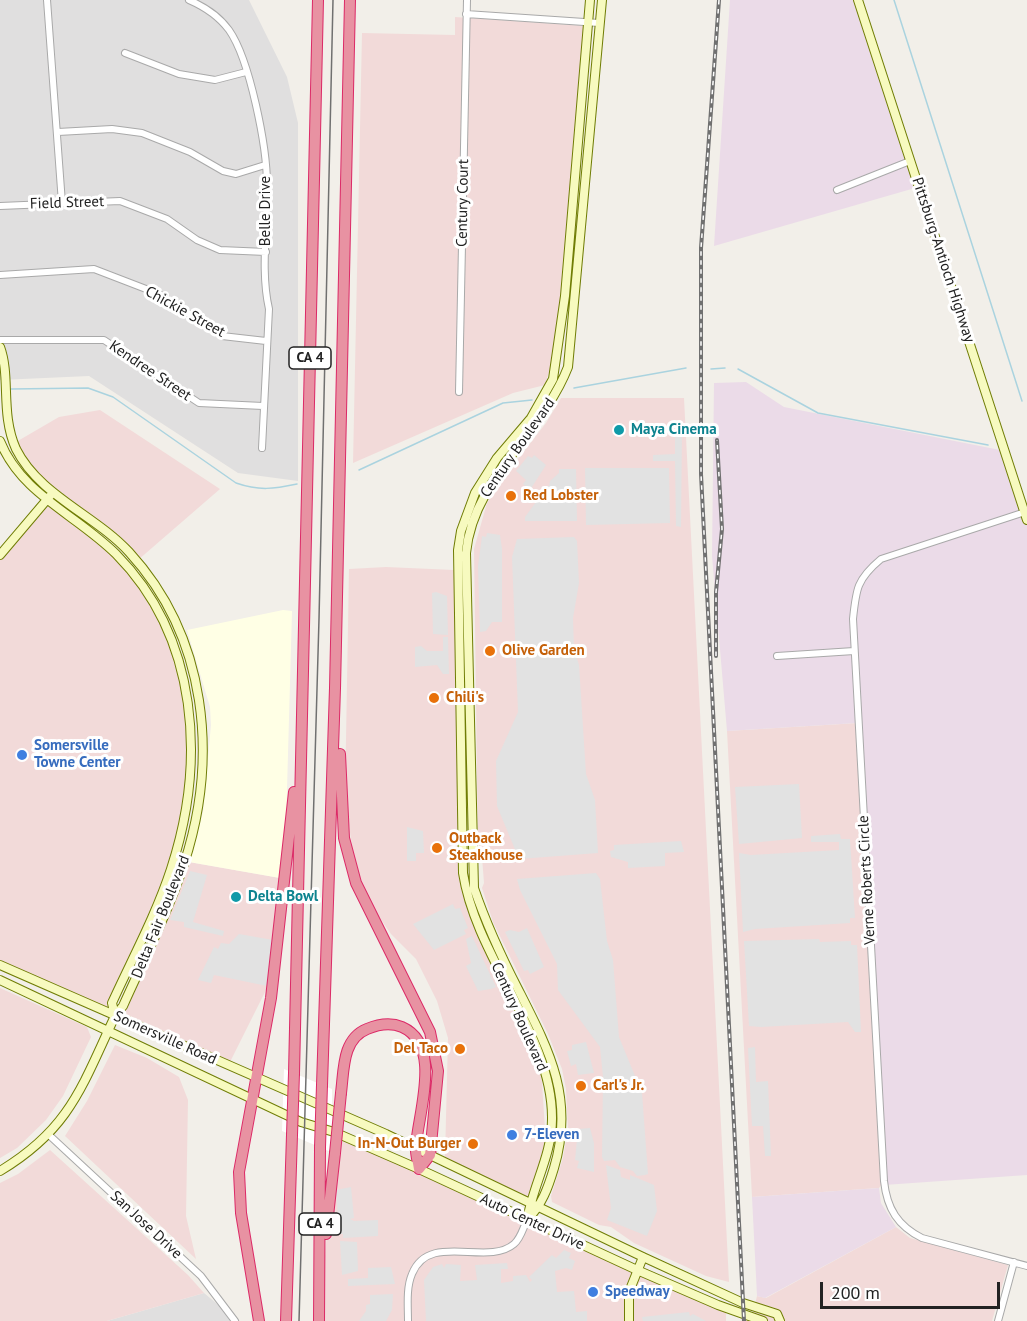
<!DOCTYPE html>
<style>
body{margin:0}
#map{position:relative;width:1027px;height:1321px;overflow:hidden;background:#f2efe9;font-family:"PT Sans",sans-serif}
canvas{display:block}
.scale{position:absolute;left:820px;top:1282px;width:180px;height:27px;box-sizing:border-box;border:3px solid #222;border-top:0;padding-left:8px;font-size:18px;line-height:21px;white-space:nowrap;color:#222;-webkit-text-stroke:4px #fff;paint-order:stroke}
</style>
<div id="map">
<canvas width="1027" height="1321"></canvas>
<div class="scale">200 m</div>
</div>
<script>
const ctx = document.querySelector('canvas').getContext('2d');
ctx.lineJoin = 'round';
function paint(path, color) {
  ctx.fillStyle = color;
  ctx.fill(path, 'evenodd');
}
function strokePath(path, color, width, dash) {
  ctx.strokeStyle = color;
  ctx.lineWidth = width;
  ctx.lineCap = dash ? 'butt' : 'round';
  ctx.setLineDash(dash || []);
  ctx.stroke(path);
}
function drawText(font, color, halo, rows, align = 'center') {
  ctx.font = font + ' "PT Sans",sans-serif';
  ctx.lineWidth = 6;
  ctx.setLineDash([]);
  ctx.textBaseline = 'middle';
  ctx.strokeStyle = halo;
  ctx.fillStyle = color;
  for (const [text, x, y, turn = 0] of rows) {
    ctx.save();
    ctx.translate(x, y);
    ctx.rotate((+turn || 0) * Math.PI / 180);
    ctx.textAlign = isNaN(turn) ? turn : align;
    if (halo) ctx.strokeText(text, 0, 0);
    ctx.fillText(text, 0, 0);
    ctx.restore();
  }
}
paint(new Path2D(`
 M0,0H249L287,77L298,123V481L238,473L89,376L0,380Z
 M204,1293L222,1308L230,1321H107Z`), '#e0dfdf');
paint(new Path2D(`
 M455,17L586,26L555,353L545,385L513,393L353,463L362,33L455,35Z
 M561,398H684L729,1282L706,1276L634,1243L611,1227L599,1225L552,1202L551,1196L563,1158L568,1129L566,1089L562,1069L548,1034L493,922L482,888L484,883L482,857L478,853L474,549L487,503L496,487L546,423Z
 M100,410L220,489L138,560L102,524L32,470L16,442L59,417Z
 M47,499L94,535L133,573L172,641L192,744L171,869L112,1003L115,1016L0,965V555Z
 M386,567L454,570L460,877L477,934L541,1068L546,1144L528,1200L445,1157L448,1038L437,1001L416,959L391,934L368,901L354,862L345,796L349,569Z
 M858,723L884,1181L879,1188L752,1197L727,731Z
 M189,862L280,878L267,988L230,1062L123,1013Z
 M0,988L87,1027L91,1037L63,1096L46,1120L17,1148L0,1158Z
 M115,1045L147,1058L179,1077L188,1100L186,1216L196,1259L65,1136L87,1101Z
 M336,1135L637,1270L629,1292V1321H319Z
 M50,1150L188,1275L204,1293L107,1321H0V1183L18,1174Z
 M896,1227L910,1238L1008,1265L992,1321H751L757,1296L766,1298Z
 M641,1274L726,1311V1321H632L631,1293Z`), '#f2dad9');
paint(new Path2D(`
 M730,0H855L915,188L714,246Z
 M746,382L784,407L1005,451L1027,520V1175L884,1185L857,723L727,731L712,556L714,383Z
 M879,1188L881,1203L896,1227L765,1298L757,1296L752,1197Z`), '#ebdbe8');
paint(new Path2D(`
 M283,610L292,611L286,825L280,878L189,862L203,812L211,725L210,707L187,630Z`), '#ffffe5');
paint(new Path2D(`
 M675,428H682L681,527L676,526L675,461H653V455L675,454Z
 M534,455L546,465L530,490L523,484L526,480L516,471L528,456L532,458Z
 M585,468H669L670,523L586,525Z
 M559,469H576L577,521H525V517L544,491V486H549L550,481L559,473Z
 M487,533L500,535L502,549V622H492L486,631L480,632L478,566L482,536L486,537Z
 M574,537L577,541L579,583L573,618L574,649L579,665L586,774L595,800L598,853L519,859L497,806L496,761L518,712L512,557L517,539Z
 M436,592L447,596L448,635L433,634L432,593Z
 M443,637H448L449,674H443L437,665L415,667V647L421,646L427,651H443Z
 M799,784L802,838L739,844L735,787Z
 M407,827L423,831L424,853H416V861H407Z
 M840,834L841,839H850L855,918H850V923L755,929L743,932L739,853L751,855L839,850V842H811V836Z
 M681,841L684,852L665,853V866L628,868V862L611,857L610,851L614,850V845Z
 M190,871L207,875L193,922L224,931L223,936L184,927V922L170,920Z
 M596,873L600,879L607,941L613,960L619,1037L642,1093L648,1174L645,1175L637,1176L633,1171L620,1167L615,1160L604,1161L602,1157L603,1077L600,1047L558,990L557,964L520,890L517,879Z
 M453,904L455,909L460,908L468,928L464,930L466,934L434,950L413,924Z
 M527,928L544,967L530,974L528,970L524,971L505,932L510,930L519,932Z
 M239,934L273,940L267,986L214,975L211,983L198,980L214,947L218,949L221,943L229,944Z
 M472,936L496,987L491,989L478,991L466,966L471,963L466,939Z
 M819,939L820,942L851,941V945H857L861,1032H855L848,1022L761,1027L749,1026L744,941Z
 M586,1042L594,1073L578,1075L576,1064L571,1066L567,1051L572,1050V1045Z
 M755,1047L756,1082L768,1081L771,1156H765L763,1126H752L748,1048Z
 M590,1128L594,1143V1172L577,1168L579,1161L575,1160L578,1129Z
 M606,1165L620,1170L621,1177L630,1180V1175L654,1185L657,1211L647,1236L607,1220L611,1208Z
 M351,1187L354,1218L350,1219L354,1221L378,1220V1236L343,1238V1234H339L336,1190Z
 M340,1241L357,1242L358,1271L342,1275Z
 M564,1250L571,1253L569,1258L575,1261L572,1270L566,1268L555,1271L557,1292L574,1291L576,1312L587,1311V1321H426L424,1280L433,1267L442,1264L444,1268L446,1264L461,1265L460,1281L477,1280L475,1265L507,1263L508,1269H501V1283L513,1281V1276L526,1275L530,1282L532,1280L529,1277L552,1255L556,1258Z
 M391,1267L395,1284L348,1286V1279L368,1278V1268Z
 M393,1294L392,1310L386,1321H359L366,1311V1305L370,1304V1295Z
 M689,1312L690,1316L693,1314L706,1321H643L642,1317Z`), '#e2e2e2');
paint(new Path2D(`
 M284,1069L332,1089V1124L338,1155L282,1131Z`), '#fff');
strokePath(new Path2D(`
 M894,0L1022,401
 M711,369L725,368
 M738,369L818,413L988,445
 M574,388L686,368
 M11,389L88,388L113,397L236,483C259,491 274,489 297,484
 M359,470L503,403L532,400`), '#aad3df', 1.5);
const street = new Path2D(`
 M47,0L62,203
 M189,0C205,7 218,15 229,30C250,60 267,147 267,185C268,226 260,269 269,309L262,448
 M466,14L599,23
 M125,53L179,74L215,80L246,72
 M58,132L112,129L142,133L190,152L223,171L236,174L265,165
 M837,190L910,161
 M0,206L120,201L167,219L197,240L220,250L266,252
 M0,275L94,269L159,294L222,336L266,341
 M0,340H104L199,403L263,406
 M459,392L467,0
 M1025,512L881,559C857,579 856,589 853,619L884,1181C887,1209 898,1226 922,1238L1027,1266
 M777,656L854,651
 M49,1135L201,1276L235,1321
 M408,1321C408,1306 406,1288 412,1274C429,1231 487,1267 514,1244C521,1238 523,1228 527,1220
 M998,1321L1014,1262`);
const secondary = new Path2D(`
 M858,0L1027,520
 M0,347C11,377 0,413 16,449C39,495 95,515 129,552C207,637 219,757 184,864C168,913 144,959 123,1006L115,1016C82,1086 70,1129 0,1171
 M0,441C21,494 77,515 116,554C199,638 206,762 171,869C156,915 132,959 112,1003L115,1016
 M0,555L50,496
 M0,965L386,1134L643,1257L743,1303L777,1314L780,1321
 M0,980L301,1122L334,1132L419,1169L637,1270L718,1305L763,1321
 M527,1220C542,1205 548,1188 554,1168C575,1098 549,1050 518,989C501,956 486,923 474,888L466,553C473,479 542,434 568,367L602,0
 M527,1220C533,1185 552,1155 552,1119C553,1036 476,958 463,873L458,550L461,531L475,493L497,458L531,418L553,379L565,296L590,0
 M629,1321V1292L643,1257`);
const highway = new Path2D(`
 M340,754L344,838L356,883L430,1032L438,1071L430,1155L419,1169
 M294,1073L318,0
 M322,1085L335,688L350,0
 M341,1093C344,1070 342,1039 367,1029C379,1024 390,1022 402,1027C443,1045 418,1113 416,1146C415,1153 418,1161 419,1169
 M326,1234L335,1153
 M259,1321L241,1213L239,1172L271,998L294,792
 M286,1321L292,1135
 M319,1321L320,1147`);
strokePath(street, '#a9a9a9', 8);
strokePath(secondary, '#707d05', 10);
strokePath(highway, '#dc2a67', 12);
strokePath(street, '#fff', 6);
strokePath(secondary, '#f7fabf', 8);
strokePath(highway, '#e892a2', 10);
strokePath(new Path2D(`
 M299,1321L319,619L333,0`), '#707070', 1.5);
const rail = new Path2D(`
 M719,0L701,248V474L744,1321
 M716,656V592L722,529L717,440`);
strokePath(rail, '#707070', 4);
strokePath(rail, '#fff', 1.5, [4.5]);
const highwayBridge = new Path2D(`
 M292,1135L294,1073
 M320,1147L322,1085
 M335,1153L341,1093`);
strokePath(highwayBridge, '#dc2a67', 12, []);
strokePath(highwayBridge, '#e892a2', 10);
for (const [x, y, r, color] of [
 [619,430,6,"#0f9aa8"],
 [511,496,6,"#e8710a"],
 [490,651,6,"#e8710a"],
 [434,698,6,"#e8710a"],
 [22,755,6,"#3f7fe0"],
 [437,848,6,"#e8710a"],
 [236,897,6,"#0f9aa8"],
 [460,1049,6,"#e8710a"],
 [581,1086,6,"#e8710a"],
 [512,1135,6,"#3f7fe0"],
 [473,1144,6,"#e8710a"],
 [593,1292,6,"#3f7fe0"]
]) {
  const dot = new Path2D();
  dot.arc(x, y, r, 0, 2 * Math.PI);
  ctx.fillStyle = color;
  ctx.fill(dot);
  strokePath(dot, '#fff', 2);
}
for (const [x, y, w] of [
 [310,358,42],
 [320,1224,42]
]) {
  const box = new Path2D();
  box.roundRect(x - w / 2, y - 11, w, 22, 4.5);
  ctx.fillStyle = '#fff';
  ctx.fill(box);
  strokePath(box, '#222', 1.5);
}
drawText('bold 14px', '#222', null, [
 ["CA 4",310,358],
 ["CA 4",320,1224]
]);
drawText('15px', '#222', '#fff', [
 ["Field Street",67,203,-2],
 ["Century Court",463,203,-89],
 ["Belle Drive",266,211,-90],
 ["Pittsburg-Antioch Highway",943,260,72],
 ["Chickie Street",185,312,29],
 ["Kendree Street",150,371,34],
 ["Century Boulevard",518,448,-55],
 ["Verne Roberts Circle",867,880,-93],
 ["Delta Fair Boulevard",161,917,-68],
 ["Century Boulevard",519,1017,66],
 ["Somersville Road",165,1038,24],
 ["Auto Center Drive",532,1222,25],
 ["San Jose Drive",146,1225,43]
]);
drawText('bold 15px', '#0d838f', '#fff', [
 ["Maya Cinema",631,430],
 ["Delta Bowl",248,897]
], 'left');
drawText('bold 15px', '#c56008', '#fff', [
 ["Red Lobster",523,496],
 ["Olive Garden",502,651],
 ["Chili's",446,698],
 ["Outback",449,839],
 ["Steakhouse",449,856],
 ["Del Taco",448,1049,"right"],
 ["Carl's Jr.",593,1086],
 ["In-N-Out Burger",461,1144,"right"]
], 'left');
drawText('bold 15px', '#366cbe', '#fff', [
 ["Somersville",34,746],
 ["Towne Center",34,763],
 ["7-Eleven",524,1135],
 ["Speedway",605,1292]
], 'left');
</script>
